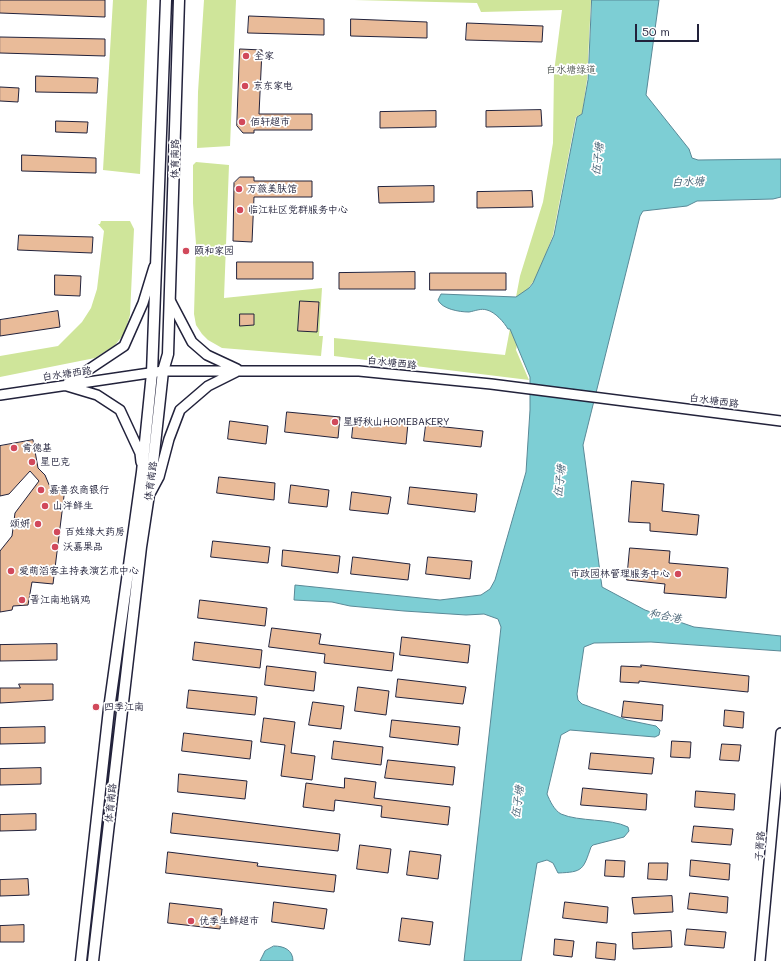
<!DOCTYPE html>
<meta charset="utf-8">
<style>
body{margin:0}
#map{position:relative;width:781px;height:961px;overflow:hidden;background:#fff;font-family:Mali,sans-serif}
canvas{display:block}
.scale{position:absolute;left:635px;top:24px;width:64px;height:18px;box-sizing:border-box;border:2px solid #22223b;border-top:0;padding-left:5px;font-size:12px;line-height:14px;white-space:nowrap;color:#22223b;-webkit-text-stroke:3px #fff;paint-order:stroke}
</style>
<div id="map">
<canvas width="781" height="961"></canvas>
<div class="scale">50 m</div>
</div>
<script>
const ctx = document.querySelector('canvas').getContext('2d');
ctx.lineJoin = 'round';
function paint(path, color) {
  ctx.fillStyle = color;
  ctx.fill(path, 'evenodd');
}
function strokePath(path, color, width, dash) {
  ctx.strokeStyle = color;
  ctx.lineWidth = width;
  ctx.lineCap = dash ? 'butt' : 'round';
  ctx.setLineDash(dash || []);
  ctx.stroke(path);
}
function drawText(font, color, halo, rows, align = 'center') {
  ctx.font = font + ' Mali,"LXGW WenKai TC",sans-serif';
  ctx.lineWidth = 3.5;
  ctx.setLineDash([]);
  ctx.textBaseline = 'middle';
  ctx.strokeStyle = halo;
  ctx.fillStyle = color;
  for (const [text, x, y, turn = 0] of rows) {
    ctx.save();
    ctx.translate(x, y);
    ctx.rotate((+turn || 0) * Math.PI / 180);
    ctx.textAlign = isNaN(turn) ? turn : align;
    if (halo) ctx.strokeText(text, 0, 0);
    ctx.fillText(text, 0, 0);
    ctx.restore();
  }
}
paint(new Path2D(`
 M113,0H147L140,174L103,170Z
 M204,0H236L230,146L197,148L198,92Z
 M354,0H591L587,80L582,114L576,117L553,235L537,277L529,287L516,350L529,380L334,356V338L505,355L520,276L543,202L553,143L554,72L562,10L481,12L477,3Z
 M196,162L229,165L224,298L322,288L319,336H323L321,356L222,348L208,340L202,334L196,325L194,314L196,244L193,203V165Z
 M101,221H130L134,229L130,315L124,334L115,345L95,358L0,377V356L58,346L82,322L91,308L97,289L104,231L98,224H100Z`), '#cfe59a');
const water = new Path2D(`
 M592,0H659L646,95L689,149L692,158L698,160L781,159V197L773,199L697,201L687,206L643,211L640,216L583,445L602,587L645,610L694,627L781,636V651L651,642L594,643L584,647L577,694L578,700L582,704L627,720L656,726L660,730L659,735L655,737L570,730L561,735L547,794C550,801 554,810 561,814C579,822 610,818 628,827L629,831L624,837L593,845L591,847C583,870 583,872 558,873L553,863L547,860L537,863L521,961H464L501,627L498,619L484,614L466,615L404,611L350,606L332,602L294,600L295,585L440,600L481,595L490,589L495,580L526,472L530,410V377L510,329H508C504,322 495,312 487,310C481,308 475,311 469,312C459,312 442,309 438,300L441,294L516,297L529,288L533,283L554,235L577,117L582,114L588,80Z
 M274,946C284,946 293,950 293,961H260L265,951Z`);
paint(water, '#7dced4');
strokePath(water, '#598997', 1);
const building = new Path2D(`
 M0,0H105V17L0,13Z
 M249,16L324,19V35L248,33Z
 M351,19L427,22V38L351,36Z
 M467,23L543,26L542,42L466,40Z
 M0,37L105,39V56L0,53Z
 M240,49L262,50L259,114H312V130H254V133H243L237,126Z
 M36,76L98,78L97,93L36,92Z
 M0,87L19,88L18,102L0,101Z
 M541,110L542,126L486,127V111Z
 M436,111V127L380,128V112Z
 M56,121L88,122L87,133L56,132Z
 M22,155L96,158V173L22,171Z
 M240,177H254V181H312V197H254L252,242L233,241L234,183Z
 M434,186V202L379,203L378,187Z
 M532,191L533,207L477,208V192Z
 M19,235L93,237L92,253L18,250Z
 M237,262H313V279H237Z
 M415,272V289H339V273Z
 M430,273H506V290H430Z
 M55,275L81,276L80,296L55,295Z
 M300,301L319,302L317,332L298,331Z
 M58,311L60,327L0,336V320Z
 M240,314H254V325L240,326Z
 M287,412L340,417L338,438L285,432Z
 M354,418L408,423L406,444L352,438Z
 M230,421L268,426L266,444L228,439Z
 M426,425L483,431L481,447L424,441Z
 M33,440L38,468L45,475L50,487L65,488L53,584L32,582L28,605L13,606L12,610L0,612V551L12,536L15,513L39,481L30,471L9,494L0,496V446Z
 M219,477L275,483L274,500L217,493Z
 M632,481L664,484L662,511L699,515L697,535L650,531V523L629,522Z
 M291,485L329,490L327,507L289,503Z
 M410,487L477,494L475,512L408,504Z
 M352,492L391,497L388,514L350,510Z
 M213,541L270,547L268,563L211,557Z
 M630,548L670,551L669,563L728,568L726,598L664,593L665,584L627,580Z
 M283,550L340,556L338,573L282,566Z
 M353,557L410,564L408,580L351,574Z
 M428,557L472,561L470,579L426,574Z
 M200,600L267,608L265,626L198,618Z
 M272,628L321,634L319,644L394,653L392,671L324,663L325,654L269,647Z
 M402,637L470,645L468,663L400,655Z
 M195,642L262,650L260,668L193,660Z
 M57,644V660L0,661V645Z
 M641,665L749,676L748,692L639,681V683L620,682L621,666L641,667Z
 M267,666L316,672L314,691L265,685Z
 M398,679L466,687L463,704L396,697Z
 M19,684H53V700L0,703V688H20Z
 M358,687L389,691L386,715L355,711Z
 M189,690L257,697L255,715L187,708Z
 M624,701L663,705L662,721L622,717Z
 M313,702L344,706L341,729L309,725Z
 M725,710L744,712L743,728L724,726Z
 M264,718L295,722L291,753L315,756L312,780L281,776L285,745L261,742Z
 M392,720L460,727L458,745L390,737Z
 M45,727V743L0,744V728Z
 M184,733L252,741L250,759L182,751Z
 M334,741L383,747L381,765L332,759Z
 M672,741L691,742L690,758L671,757Z
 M722,744L741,745L739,761L720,760Z
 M591,753L654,758L652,774L589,769Z
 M388,760L455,767L453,785L385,778Z
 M41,768V784L0,785V769Z
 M179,774L247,781L245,799L178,792Z
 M345,778L376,782L374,798L450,807L448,825L381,817L382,806L335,800L334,811L303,807L306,783L344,788Z
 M583,788L647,794L646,810L581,805Z
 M696,791L735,794L734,810L695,807Z
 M173,813L340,834L338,851L171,833Z
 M36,814V830L0,831V815Z
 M694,826L733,829L731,845L692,842Z
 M360,845L391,849L388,873L357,869Z
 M410,851L441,855L438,879L407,875Z
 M168,852L258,863L257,866L336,875L334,892L166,873Z
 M606,860L625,861L624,877L605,876Z
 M691,860L730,864L729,880L690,876Z
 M649,863H668L667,880L648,879Z
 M28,879L29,895L0,896V880Z
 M690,893L728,897L727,913L688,909Z
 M672,896L673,912L634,914L632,898Z
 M274,902L327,909L324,929L272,922Z
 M565,902L608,907L607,923L563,918Z
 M170,903L222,909L220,929L168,923Z
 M402,918L433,922L430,945L399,941Z
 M24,925V942H0V926Z
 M687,929L726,932L724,948L685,945Z
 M671,931L672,947L633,949L632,933Z
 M555,939L574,941L572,957L554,955Z
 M597,942L616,944L615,960L596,958Z`);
paint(building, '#e9bb99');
strokePath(building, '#22223b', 1);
const tertiary = new Path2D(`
 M171,302L192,342L207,355L237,369
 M67,384L124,346L143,303L154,267
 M67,386L97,395L120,410L140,453L141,462
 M0,395L163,371H359L491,384L781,421
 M151,492L159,477L169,439L180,410L208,386L236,372
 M760,961L781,733`);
const secondary = new Path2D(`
 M81,961L109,709L142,472L152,373L166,0
 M93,961L141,547L151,481L163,371L168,354L179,0`);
strokePath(tertiary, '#22223b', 12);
strokePath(secondary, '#22223b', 13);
strokePath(tertiary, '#fff', 9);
strokePath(secondary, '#fff', 10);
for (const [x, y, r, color] of [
 [246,56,4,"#d1495b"],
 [245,86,4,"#d1495b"],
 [242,122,4,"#d1495b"],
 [239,189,4,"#d1495b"],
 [240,210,4,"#d1495b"],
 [186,251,4,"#d1495b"],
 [335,422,4,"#d1495b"],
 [14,448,4,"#d1495b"],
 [32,462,4,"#d1495b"],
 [41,490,4,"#d1495b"],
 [45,506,4,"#d1495b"],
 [38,524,4,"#d1495b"],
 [57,532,4,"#d1495b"],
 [55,547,4,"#d1495b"],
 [11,571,4,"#d1495b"],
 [678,574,4,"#d1495b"],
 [22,600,4,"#d1495b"],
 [96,707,4,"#d1495b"],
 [191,921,4,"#d1495b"]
]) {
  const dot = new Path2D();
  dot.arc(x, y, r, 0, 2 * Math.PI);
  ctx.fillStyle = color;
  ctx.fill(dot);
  strokePath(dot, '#fff', 1.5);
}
drawText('10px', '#22223b', '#fff', [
 ["全家",254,56],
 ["京东家电",253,86],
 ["佰轩超市",250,122],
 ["万薇美肤馆",247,189],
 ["临江社区党群服务中心",248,210],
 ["颐和家园",194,251],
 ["星野秋山HOMEBAKERY",343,422],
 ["肯德基",22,448],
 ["星巴克",40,462],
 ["嘉善农商银行",49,490],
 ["山洋鲜生",53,506],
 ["颂妍",30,524,"right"],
 ["百姓缘大药房",65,532],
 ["沃嘉果品",63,547],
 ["爱萌滔客主持表演艺术中心",19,571],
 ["市政园林管理服务中心",670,574,"right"],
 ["晋江南地锅鸡",30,600],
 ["四季江南",104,707],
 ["优季生鲜超市",199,921]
], 'left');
drawText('10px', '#565c58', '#fff', [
 ["白水塘绿道",571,70]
]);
drawText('10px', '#22223b', '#fff', [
 ["体育南路",175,159,-89],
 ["白水塘西路",392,363,6],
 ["白水塘西路",67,374,-8],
 ["白水塘西路",714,401,7],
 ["体育南路",151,481,-82],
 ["体育南路",111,803,-84],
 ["子胥路",760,846,-85]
]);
drawText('italic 11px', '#425e71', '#fff', [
 ["伍子塘",598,159,-83],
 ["白水塘",688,182,-2],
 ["伍子塘",560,481,-83],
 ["和合港",665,616,11],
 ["伍子塘",518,802,-82]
]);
</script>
